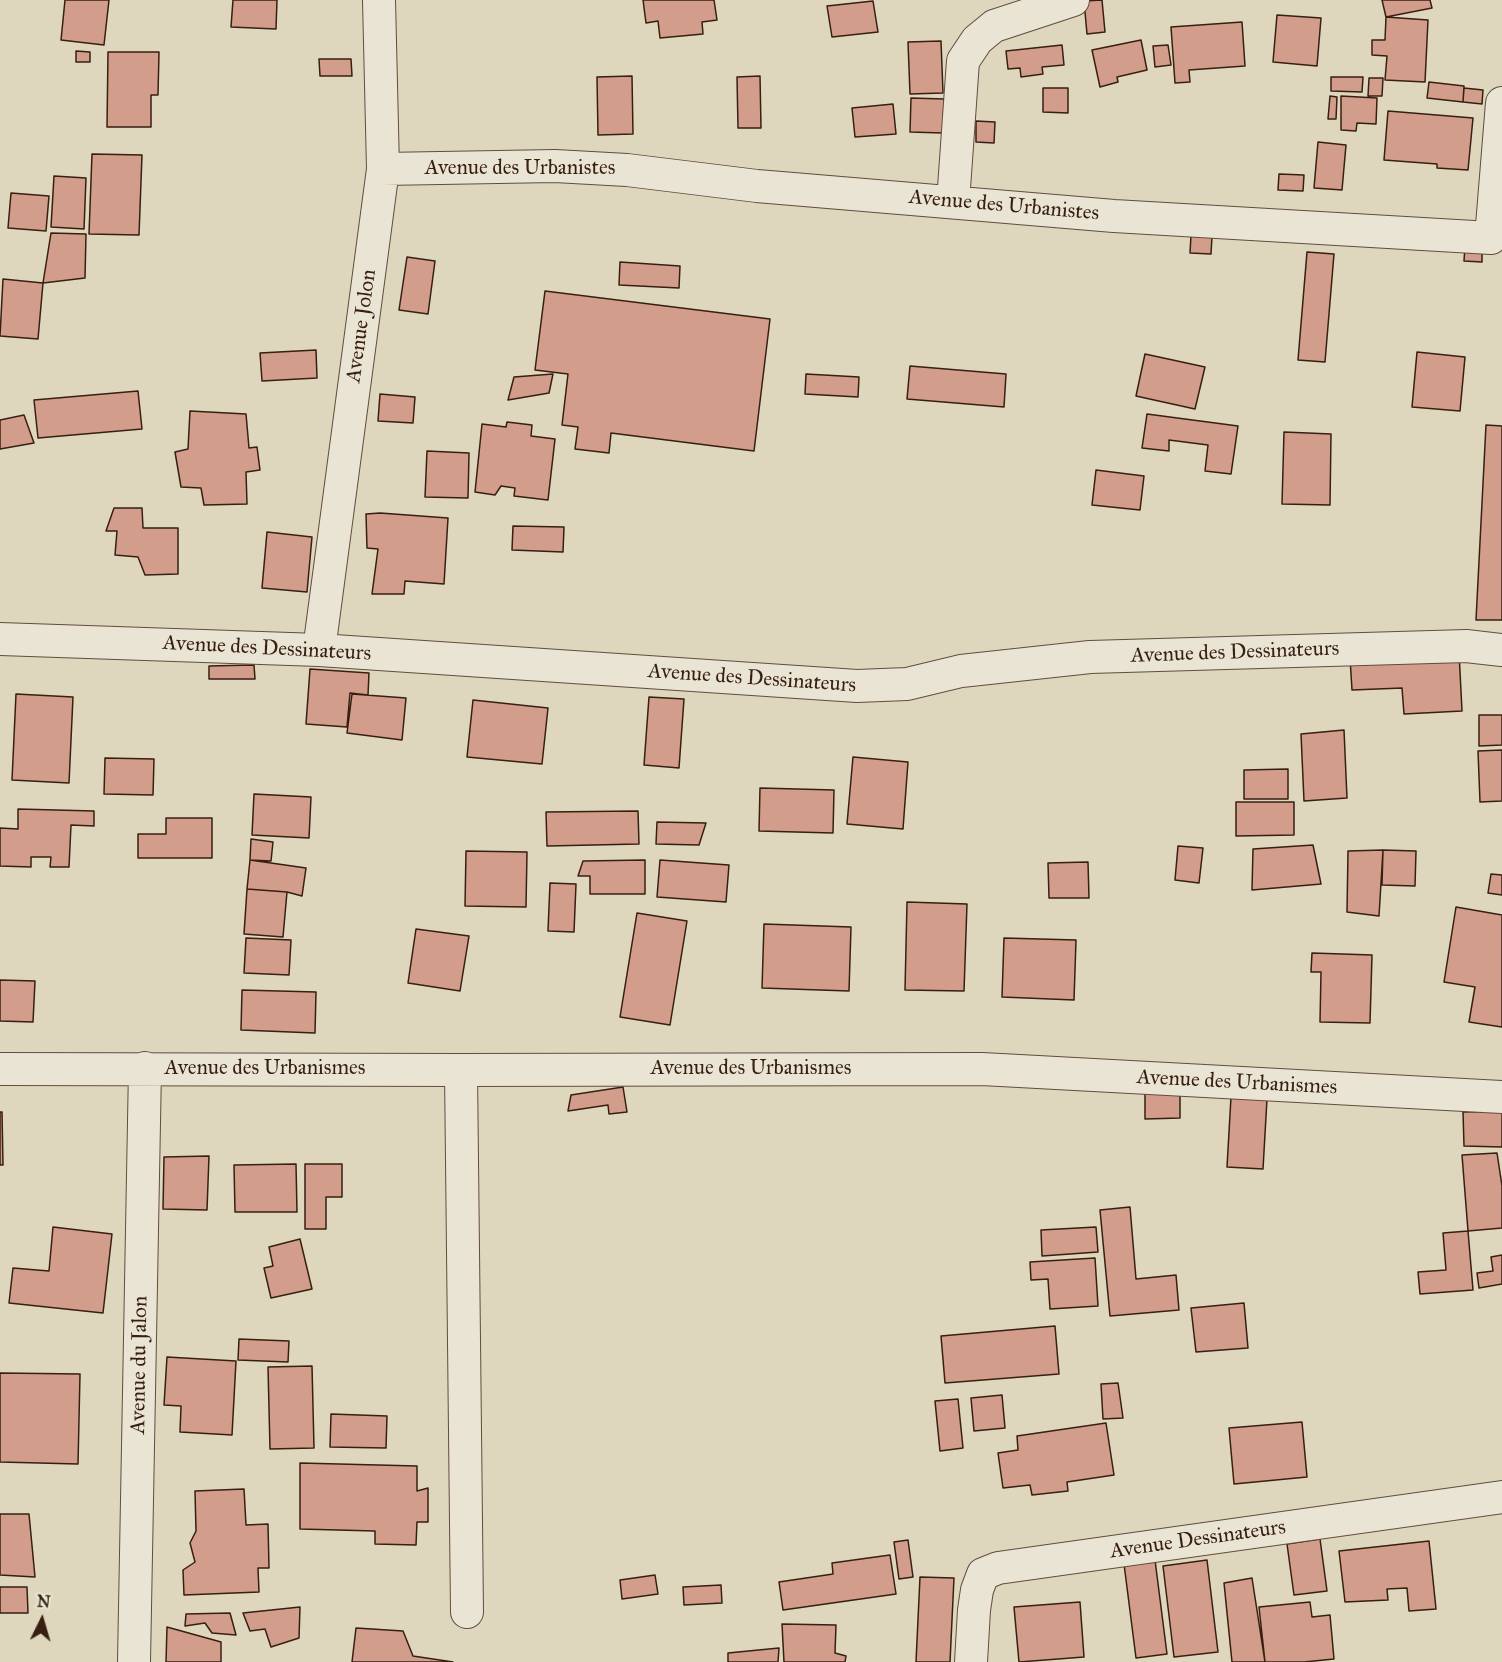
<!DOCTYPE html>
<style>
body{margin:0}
#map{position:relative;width:1502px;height:1662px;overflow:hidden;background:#ded6bd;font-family:"IM FELL Great Primer",serif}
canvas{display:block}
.north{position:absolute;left:12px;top:1590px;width:60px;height:60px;-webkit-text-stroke:4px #eae4d4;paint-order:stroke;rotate:5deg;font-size:16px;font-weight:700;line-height:24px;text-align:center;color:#371f12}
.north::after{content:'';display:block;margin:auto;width:21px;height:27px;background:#371f12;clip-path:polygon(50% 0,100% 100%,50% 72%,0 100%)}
</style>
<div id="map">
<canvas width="1502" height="1662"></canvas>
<div class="north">N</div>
</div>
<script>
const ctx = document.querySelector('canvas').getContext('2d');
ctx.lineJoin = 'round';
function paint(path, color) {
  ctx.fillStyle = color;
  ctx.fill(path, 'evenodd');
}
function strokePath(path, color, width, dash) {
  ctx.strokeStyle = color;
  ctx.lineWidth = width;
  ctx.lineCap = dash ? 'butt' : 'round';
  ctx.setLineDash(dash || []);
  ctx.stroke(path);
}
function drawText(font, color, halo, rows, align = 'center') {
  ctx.font = font + ' "IM FELL Great Primer",serif';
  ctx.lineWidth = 4.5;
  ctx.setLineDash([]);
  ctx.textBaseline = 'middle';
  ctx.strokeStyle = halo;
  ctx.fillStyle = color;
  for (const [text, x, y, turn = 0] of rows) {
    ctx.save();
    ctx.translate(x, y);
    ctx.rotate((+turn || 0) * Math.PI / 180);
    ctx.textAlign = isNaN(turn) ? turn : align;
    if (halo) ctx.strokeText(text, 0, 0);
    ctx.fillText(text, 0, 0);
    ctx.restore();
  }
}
const building = new Path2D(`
 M65,0H109L104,45L61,40Z
 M233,0H277L276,29L231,27Z
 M643,0H714L717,20L702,22L703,34L660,38L658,21L646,23Z
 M1102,0L1105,32L1087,34L1084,1Z
 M1382,0H1430L1432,8L1386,17Z
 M873,1L878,32L832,37L827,6Z
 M1277,15L1321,18L1317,66L1273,62Z
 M1386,17L1428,20L1425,82L1385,80L1387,56L1372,55V40H1385Z
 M1242,22L1245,66L1189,70L1190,82L1175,83L1171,27Z
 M1141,40L1147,70L1117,77L1118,82L1100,87L1092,50Z
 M941,41L943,93L910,94L908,42Z
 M1062,45L1064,65L1042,67L1043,74L1021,77L1020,68L1008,69L1006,51Z
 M1168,45L1171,65L1155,67L1153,46Z
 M76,51L90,52V62H76Z
 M108,52H159L158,95H151V127H107Z
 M319,59H351L352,76H320Z
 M632,76L633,134L598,135L597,77Z
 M760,76L761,128H738L737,77Z
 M1331,77H1363L1362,92L1331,91Z
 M1369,78H1383L1382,96H1368Z
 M1429,82L1464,86L1463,102L1427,98Z
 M1043,88H1068V113L1043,112Z
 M1464,88L1483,90L1482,104L1463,102Z
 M1330,96L1337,97L1336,119H1328Z
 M1341,96L1377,98L1376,124L1357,123L1356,131L1341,130Z
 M911,98L944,99L943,133L910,132Z
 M893,104L896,134L855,137L852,108Z
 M1388,111L1473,118L1468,170L1437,168V164L1384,160Z
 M976,121L995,122L994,143L976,142Z
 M1318,142L1346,145L1342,190L1314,188Z
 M92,154L142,155L139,235L89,234Z
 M1279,174L1304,175L1303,191L1278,190Z
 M54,176L86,178L84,229L51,227Z
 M11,193L49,196L46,231L8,228Z
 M51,233L86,234L85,278L43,283Z
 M1191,235L1212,236L1211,254L1190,253Z
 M1465,246L1482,247V262L1464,261Z
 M1307,252L1334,254L1325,362L1298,360Z
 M407,257L435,261L428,314L399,310Z
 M620,262L680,266L679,288L619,285Z
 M3,279L43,283L38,339L0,336Z
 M545,291L770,319L754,451L611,433L609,453L575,449L578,427L562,425L568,374L535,370Z
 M316,350L317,378L262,381L260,353Z
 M1417,352L1465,357L1460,411L1412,407Z
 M1145,354L1205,367L1195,409L1136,396Z
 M910,366L1006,374L1004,407L907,399Z
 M553,374L549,393L508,400L514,377Z
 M806,374L859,377L858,397L805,394Z
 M138,391L142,429L38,438L34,400Z
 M380,394L415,397L413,423L378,421Z
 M190,411L246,414L249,448L257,447L260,470L246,472L247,504L204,505L201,488L181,487L175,452L188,449Z
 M1147,414L1238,426L1231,474L1205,471L1208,445L1169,440V451L1142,448Z
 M24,415L34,443L0,449V420Z
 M507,422L532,425L531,436L555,439L548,500L514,496L515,488L501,486L495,495L475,492L482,424L506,427Z
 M1486,425L1502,426V620H1476Z
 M1284,432L1331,434L1330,505L1282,504Z
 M427,451L469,453L468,498L425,497Z
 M1096,470L1144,476L1140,510L1092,505Z
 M114,508H142L143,528H178V574L145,575L138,557L115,555L117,531H106Z
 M380,513L448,518L444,584L405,581L404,594H372L378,549L367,548L366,514Z
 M513,526L564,527L563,552L512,550Z
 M267,532L312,537L307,592L262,588Z
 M1459,652L1462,711L1404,714L1402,688L1352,690L1350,658Z
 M254,665L255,679H209V666Z
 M310,669L369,673L368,695L350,693L347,727L306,724Z
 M16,694L73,697L69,783L12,780Z
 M352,694L406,698L402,740L347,733Z
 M649,697L684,699L679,768L644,765Z
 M473,700L548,708L542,764L467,757Z
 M1479,715H1502V745L1479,746Z
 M1344,730L1347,798L1304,801L1301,734Z
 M1502,750V801L1480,802L1478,751Z
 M853,757L908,762L903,829L847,824Z
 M105,758L154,759L153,795L104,794Z
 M1288,769V799H1244V770Z
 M760,788L834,790L833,833L759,831Z
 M254,794L311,797L309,838L252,835Z
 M1236,802H1294V835L1236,836Z
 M18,809L94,811V826L71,825L69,867H50L51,857H31V867L0,866V828L18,829Z
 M638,811L639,844L547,846L546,812Z
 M166,818H212V858H138V834H166Z
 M657,822L706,823L699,845L656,844Z
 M251,839L273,842L271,861L250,860Z
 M1313,845L1321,884L1252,890L1253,849Z
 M1178,846L1203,848L1199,883L1175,880Z
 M1383,850L1416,851L1415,886L1382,885Z
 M1383,850L1379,916L1347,912L1348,851Z
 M466,851L527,852L526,907L465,906Z
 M250,860L306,868L302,896L287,892L247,889Z
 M645,860V894H590V876H578L583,861Z
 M660,860L729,865L726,902L657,897Z
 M1088,862L1089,898H1049L1048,863Z
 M1491,874L1502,875V895L1488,893Z
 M550,883L576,884L574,932L548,931Z
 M247,889L287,892L283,937L244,934Z
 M907,902L967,904L964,991L905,990Z
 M1456,907L1502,915V1027L1469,1022L1475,987L1444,982Z
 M637,913L687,921L670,1025L620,1017Z
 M764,924L851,927L849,991L762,988Z
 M416,929L469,936L460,991L408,983Z
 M246,938L291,940L289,975L244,973Z
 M1004,938L1076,940L1074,1000L1002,997Z
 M1312,953L1372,955L1370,1023L1320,1022L1321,972H1311Z
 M0,980L35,981L33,1022L0,1021Z
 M242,990L316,992L315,1033L241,1030Z
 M623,1087L627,1112L609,1114L608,1105L568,1111L571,1095Z
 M1145,1090H1180V1118L1145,1119Z
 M1231,1097L1267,1099L1263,1169L1227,1167Z
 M1502,1111V1147L1464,1146L1463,1112Z
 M0,1112H2L3,1165H0Z
 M1497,1153L1502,1186V1228L1468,1231L1462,1155Z
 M209,1156L207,1210L163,1209L164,1157Z
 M296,1164L297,1212H235L234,1165Z
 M305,1164H342V1197H326V1229H305Z
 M1130,1207L1136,1279L1176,1275L1179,1310L1110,1316L1100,1210Z
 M53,1227L112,1234L103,1313L9,1303L13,1268L49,1271Z
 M1096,1227L1098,1252L1042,1256L1041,1230Z
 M1468,1231L1473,1290L1420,1294L1418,1272L1446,1270L1443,1233Z
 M300,1239L312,1289L271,1298L264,1268L273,1266L269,1247Z
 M1502,1255V1284L1479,1288L1477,1273L1493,1271L1491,1257Z
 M1095,1258L1098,1306L1050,1309L1048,1279L1031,1280L1030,1262Z
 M1244,1303L1248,1348L1196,1352L1191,1308Z
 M1055,1326L1059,1374L945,1383L941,1336Z
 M239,1339L289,1341L288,1362L238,1360Z
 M167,1357L236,1361L232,1435L180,1432L181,1406L164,1405Z
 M312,1366L314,1448L270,1449L268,1367Z
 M0,1373L80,1374L78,1464L0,1462Z
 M1118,1383L1123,1418L1103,1419L1101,1384Z
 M1002,1395L1005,1428L974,1431L971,1398Z
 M958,1399L963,1448L940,1451L935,1401Z
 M331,1414L387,1416L386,1448L330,1447Z
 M1302,1422L1307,1477L1234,1484L1229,1428Z
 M1106,1423L1114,1475L1067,1482L1068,1491L1032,1495L1030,1485L1003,1488L998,1453L1018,1450L1017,1436Z
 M300,1463L417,1466V1491L428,1488V1522H417L416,1545L375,1544V1531L300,1529Z
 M244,1489L246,1525L268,1524L269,1568H258L259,1592L184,1595L183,1570L195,1562L190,1543L196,1531L195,1491Z
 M0,1514H29L35,1577L0,1575Z
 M1320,1539L1327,1591L1294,1595L1287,1544Z
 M908,1540L913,1577L899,1579L894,1542Z
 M1429,1541L1436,1609L1409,1611L1407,1588L1387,1589L1388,1600L1345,1602L1339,1551Z
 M890,1555L896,1594L783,1610L779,1582L833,1574L832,1563Z
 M1155,1560L1167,1654L1136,1658L1124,1564Z
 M1207,1560L1218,1652L1174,1657L1163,1566Z
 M655,1575L658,1594L622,1599L620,1580Z
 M920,1577L954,1578L950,1662H916Z
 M1252,1578L1265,1662H1232L1224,1583Z
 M721,1585L722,1603L684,1605L683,1587Z
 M0,1587H27L28,1613H0Z
 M1080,1602L1084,1657L1019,1662L1014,1607Z
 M1310,1602L1312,1617L1330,1615L1334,1659L1304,1662H1265L1259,1607Z
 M300,1607L299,1638L271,1647L265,1629L250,1631L243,1613Z
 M230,1613L236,1635L212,1633L205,1623L185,1626L186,1614Z
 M782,1624L836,1625L835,1653L846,1656L845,1662H784Z
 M167,1627L221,1642V1662H166Z
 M356,1628L403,1631L413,1656L453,1662H352Z
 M779,1648L778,1662H728V1653Z`);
paint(building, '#d39d8c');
strokePath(building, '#371f12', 1.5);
const minor = new Path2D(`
 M383,169L555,166L627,170L757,186L1114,216L1491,238L1502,103
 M953,202L963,61L977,40L994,26L1073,0
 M0,639L319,650L857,686L907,684L961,671L1090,657L1466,646L1502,650
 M319,650L383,169L379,0
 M0,1069L461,1070L982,1069L1502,1097
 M461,1070L467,1612
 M134,1662L145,1068
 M971,1662L974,1610L977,1590L983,1574L998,1568L1502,1497`);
strokePath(minor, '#614d3d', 34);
strokePath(minor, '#eae4d4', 32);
drawText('21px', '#371f12', '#eae4d4', [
 ["Avenue des Urbanistes",520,169],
 ["Avenue des Urbanistes",1004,206,5],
 ["Avenue Jolon",362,326,-82],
 ["Avenue des Dessinateurs",267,649,3],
 ["Avenue des Dessinateurs",1235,653,-2],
 ["Avenue des Dessinateurs",752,679,4],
 ["Avenue des Urbanismes",265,1069],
 ["Avenue des Urbanismes",751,1069],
 ["Avenue des Urbanismes",1237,1083,3],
 ["Avenue du Jalon",140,1365,-89],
 ["Avenue Dessinateurs",1198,1540,-8]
]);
</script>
